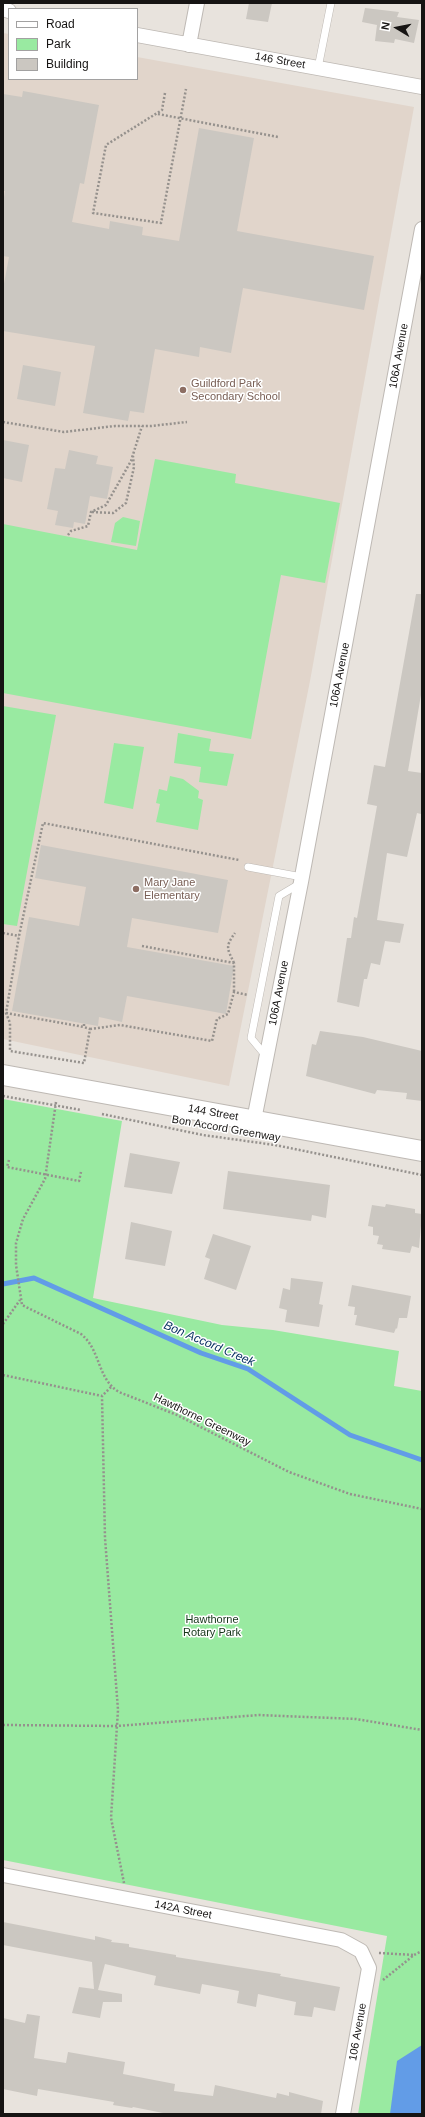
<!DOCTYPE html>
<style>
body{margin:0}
#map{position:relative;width:425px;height:2117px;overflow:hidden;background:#e8e3dd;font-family:Arial,sans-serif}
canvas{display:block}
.frame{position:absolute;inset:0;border:4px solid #161413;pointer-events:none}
.legend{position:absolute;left:8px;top:8px;width:130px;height:72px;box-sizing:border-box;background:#fff;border:1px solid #a2a1a1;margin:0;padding:5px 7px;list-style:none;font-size:12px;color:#161413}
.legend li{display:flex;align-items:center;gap:8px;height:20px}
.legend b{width:20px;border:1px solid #a2a1a1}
.north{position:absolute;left:377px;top:8px;width:40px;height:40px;-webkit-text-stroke:3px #fff;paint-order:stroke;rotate:280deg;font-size:11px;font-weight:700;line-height:16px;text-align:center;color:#161413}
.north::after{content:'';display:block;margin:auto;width:14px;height:18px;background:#161413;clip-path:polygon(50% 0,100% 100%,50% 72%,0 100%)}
</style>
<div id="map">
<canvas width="425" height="2117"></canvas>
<div class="frame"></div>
<ul class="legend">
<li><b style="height:5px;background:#fff"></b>Road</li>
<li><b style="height:11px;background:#99eaa1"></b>Park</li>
<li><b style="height:11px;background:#cbc7c1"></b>Building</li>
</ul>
<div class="north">N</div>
</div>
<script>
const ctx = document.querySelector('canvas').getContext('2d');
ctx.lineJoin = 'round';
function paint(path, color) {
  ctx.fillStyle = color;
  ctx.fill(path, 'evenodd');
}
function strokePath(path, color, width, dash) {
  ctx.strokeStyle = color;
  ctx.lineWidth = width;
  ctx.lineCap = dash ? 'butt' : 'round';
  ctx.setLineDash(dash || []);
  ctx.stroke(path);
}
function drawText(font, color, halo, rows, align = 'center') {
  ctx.font = font + ' Arial,sans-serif';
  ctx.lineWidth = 3;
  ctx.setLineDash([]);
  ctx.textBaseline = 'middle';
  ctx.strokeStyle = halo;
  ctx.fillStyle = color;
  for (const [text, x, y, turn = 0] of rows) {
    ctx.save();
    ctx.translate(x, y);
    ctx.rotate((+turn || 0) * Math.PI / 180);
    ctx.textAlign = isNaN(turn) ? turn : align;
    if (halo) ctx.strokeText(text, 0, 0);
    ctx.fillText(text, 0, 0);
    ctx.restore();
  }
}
paint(new Path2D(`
 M3,33L9,34V79H137V57L414,107L310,681L229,1086L3,1039Z`), '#e1d5cb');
paint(new Path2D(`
 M155,459L236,474L235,483L340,503L325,583L281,575L251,739L3,693V524L137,550Z
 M123,517L140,521L136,546L111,542L115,523Z
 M3,706L56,715L17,926L3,924Z
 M178,733L211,739L209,751L234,754L227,786L199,782L201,767L174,763Z
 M114,743L144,747L133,809L104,803Z
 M170,776L183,779L199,791L198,798L203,800L198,830L156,822L160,804L156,803L159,789L167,791Z
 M3,1099L122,1121L93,1298L222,1325L273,1330L399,1351L394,1386L422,1391V2114H358L387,1936L3,1860Z`), '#99eaa1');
paint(new Path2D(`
 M422,2045V2114H390L397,2061Z`), '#629ce7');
strokePath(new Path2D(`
 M3,1284L34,1278L201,1353L248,1369L350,1435L422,1460`), '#629ce7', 5);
paint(new Path2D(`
 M249,3H272L268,22L246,19Z
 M365,8L399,12L397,17L419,20L414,43L395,39L394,43L375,41L377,25L362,22Z
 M23,91L99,105L84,184L80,183L72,222L109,229L110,221L143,227L142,235L179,241L199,128L254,138L237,231L374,256L364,310L243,288L231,353L200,347L199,357L155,349L144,413L130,411L128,421L83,413L95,346L3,331V289L9,257L3,256V203L5,191H3V94L22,97Z
 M23,365L61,372L55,406L17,399Z
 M3,440L29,445L22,482L3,478Z
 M69,450L98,456L96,464L113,467L107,499L90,496L85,524L74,522L73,528L55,525L58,511L47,509L55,468L65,469Z
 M416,594H422V689L408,771L422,773V807L421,814L417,813L407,857L387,853L377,920L404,924L400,943L385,941L380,965L371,963L367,979H364L359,1007L337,1002L347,938H351L354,917L357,918L377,806L367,804L374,765L385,767Z
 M41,845L228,880L218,933L132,918L127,947L234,966L226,1014L127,996L122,1022L99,1017L98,1026L12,1011L29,917L79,926L86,887L35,878Z
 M320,1031L363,1037L422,1051V1101L406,1099L407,1093L377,1090L375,1094L306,1076L312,1044L316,1045Z
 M130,1153L180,1162L172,1194L124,1187Z
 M228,1171L330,1185L326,1218L312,1215L311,1221L223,1209Z
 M386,1204L415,1209V1213L422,1214L419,1248L412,1246L410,1253L382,1249L383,1245L377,1244L379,1236L373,1235V1227L368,1226L372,1205L385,1207Z
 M131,1222L172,1231L165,1266L125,1259Z
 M213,1234L251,1246L236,1290L204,1279L210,1259L205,1257Z
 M291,1278L323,1282L319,1304L323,1305L319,1327L285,1322L287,1310L279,1308L283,1288L290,1290Z
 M352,1285L411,1296L407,1318H399L397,1329L396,1328L394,1333L355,1325L357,1315H354L355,1307L348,1306Z
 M3,1922L95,1940V1936L112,1940L111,1942L129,1944V1947L176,1955V1957L281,1974L280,1976L340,1987L335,2011L314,2007L312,2017L294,2015L296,2002L258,1994L256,2007L237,2003L239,1991L202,1984L200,1994L154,1985L156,1976L105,1964L98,1990L122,1994V2002H103L100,2018L72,2013L79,1987L94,1989L92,1962L3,1945Z
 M27,2014L40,2016L34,2058L66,2063L68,2052L125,2062L123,2074L175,2084L174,2091L213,2096L215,2085L276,2098L277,2093L289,2096V2092L323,2101L321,2114H168L133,2107L132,2108L113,2105L114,2102L38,2089L37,2096L3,2089V2018L25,2023Z`), '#cbc7c1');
const lane = new Path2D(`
 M318,68L331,3
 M248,867L302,877
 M266,1056L251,1038L279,896L301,883`);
const street = new Path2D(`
 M3,9L9,11
 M137,35L422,87
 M189,45L197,3
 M254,1120L301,882L422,229
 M3,1875L341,1940L361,1951L369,1968L343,2114`);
const secondary = new Path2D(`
 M3,1075L422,1151`);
strokePath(lane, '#beb9b4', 8);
strokePath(street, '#beb9b4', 16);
strokePath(secondary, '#beb9b4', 22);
strokePath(new Path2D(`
 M165,93L162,110L106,145L93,213L161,223L186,89
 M158,114L278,137
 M3,422L64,432L115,426H151L187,422
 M92,512L113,513L126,503L134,467L133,456
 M68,535L71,531L88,526L91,512L106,505L131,461L142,426
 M3,933L19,936
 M142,946L234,963V993
 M234,963C227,948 225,947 235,933
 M6,1013L84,1027
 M84,1024V1027L90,1029L84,1063L10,1051V1023L6,1013L19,936L43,823L239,860
 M90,1029L120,1025L212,1041L217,1019L228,1014L234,992L248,995
 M3,1096L81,1110
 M56,1102L45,1179L23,1219L16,1243V1265L22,1305L81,1334C101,1350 97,1379 119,1392L177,1415L289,1472L350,1494L422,1509
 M102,1114L203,1135L275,1145L422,1175
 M9,1160L7,1167L79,1181L81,1172
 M3,1324L20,1300
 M3,1375L102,1396
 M111,1387L102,1396L105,1538L118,1710L111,1818L124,1883
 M3,1725L117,1726L259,1715L356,1719L422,1730
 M379,1953L414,1955
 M383,1980L414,1955L422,1951`), '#95918d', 2.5, [2, 2]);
strokePath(lane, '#fff', 7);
strokePath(street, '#fff', 14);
strokePath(secondary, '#fff', 20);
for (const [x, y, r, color] of [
 [183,390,4,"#8d6e63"],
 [136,889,4,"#8d6e63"]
]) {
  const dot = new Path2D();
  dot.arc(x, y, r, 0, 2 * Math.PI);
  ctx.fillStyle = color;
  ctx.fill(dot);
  strokePath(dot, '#fff', 1.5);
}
drawText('11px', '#161413', '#fff', [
 ["146 Street",280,61,10],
 ["106A Avenue",399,356,-80],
 ["106A Avenue",340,675,-79],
 ["106A Avenue",279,993,-79],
 ["144 Street",213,1113,10],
 ["Bon Accord Greenway",226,1129,10],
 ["Hawthorne Greenway",202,1420,26],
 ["142A Street",183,1910,11],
 ["106 Avenue",358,2032,-80]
]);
drawText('11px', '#785e54', '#fff', [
 ["Guildford Park",191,384],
 ["Secondary School",191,397],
 ["Mary Jane",144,883],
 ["Elementary",144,896]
], 'left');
drawText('11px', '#133418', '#fff', [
 ["Hawthorne",212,1620],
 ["Rotary Park",212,1633]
]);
drawText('italic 12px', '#0a3362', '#fff', [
 ["Bon Accord Creek",209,1344,23]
]);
</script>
